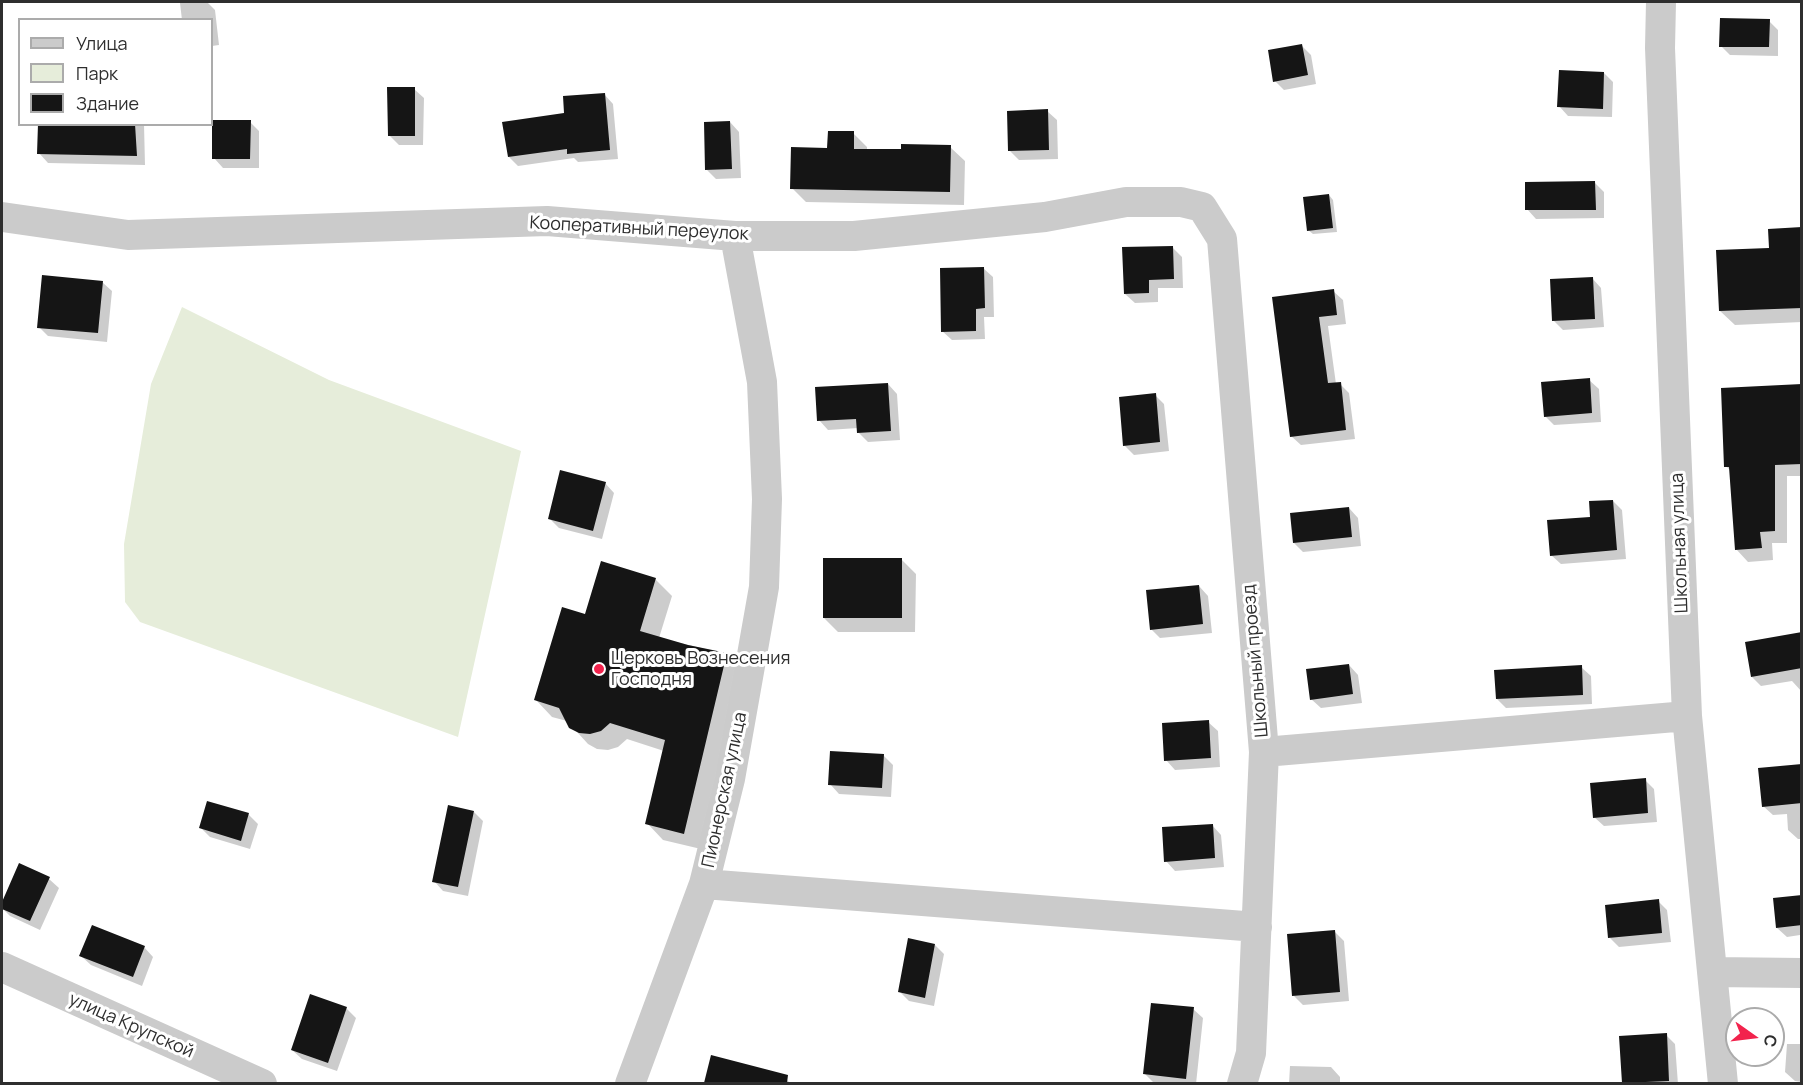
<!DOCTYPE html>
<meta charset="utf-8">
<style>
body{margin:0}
#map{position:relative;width:1803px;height:1085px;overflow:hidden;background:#fff;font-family:Manrope,sans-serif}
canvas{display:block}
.frame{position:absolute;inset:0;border:3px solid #2e2e2e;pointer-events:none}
.legend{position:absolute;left:18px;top:18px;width:195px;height:108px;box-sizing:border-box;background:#fff;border:2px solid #ababab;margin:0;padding:8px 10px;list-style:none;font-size:18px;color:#2e2e2e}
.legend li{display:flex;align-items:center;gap:12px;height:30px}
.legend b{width:30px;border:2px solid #ababab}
.north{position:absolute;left:1725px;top:1007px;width:60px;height:60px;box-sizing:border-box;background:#fff;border:2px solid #ababab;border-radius:50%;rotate:104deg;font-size:16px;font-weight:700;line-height:24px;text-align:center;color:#2e2e2e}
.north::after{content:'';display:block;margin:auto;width:21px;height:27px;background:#f2234d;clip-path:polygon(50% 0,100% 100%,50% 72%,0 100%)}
</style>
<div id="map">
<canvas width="1803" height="1085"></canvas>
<div class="frame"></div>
<ul class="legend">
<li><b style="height:8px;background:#cbcbcb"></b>Улица</li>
<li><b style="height:16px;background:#e6edda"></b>Парк</li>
<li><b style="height:16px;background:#151515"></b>Здание</li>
</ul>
<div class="north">С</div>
</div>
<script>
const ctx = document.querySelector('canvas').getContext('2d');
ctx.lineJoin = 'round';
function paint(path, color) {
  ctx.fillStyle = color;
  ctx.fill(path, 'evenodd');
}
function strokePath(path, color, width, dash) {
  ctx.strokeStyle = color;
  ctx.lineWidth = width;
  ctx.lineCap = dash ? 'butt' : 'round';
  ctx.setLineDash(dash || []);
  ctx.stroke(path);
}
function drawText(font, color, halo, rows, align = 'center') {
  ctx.font = font + ' Manrope,sans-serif';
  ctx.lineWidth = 6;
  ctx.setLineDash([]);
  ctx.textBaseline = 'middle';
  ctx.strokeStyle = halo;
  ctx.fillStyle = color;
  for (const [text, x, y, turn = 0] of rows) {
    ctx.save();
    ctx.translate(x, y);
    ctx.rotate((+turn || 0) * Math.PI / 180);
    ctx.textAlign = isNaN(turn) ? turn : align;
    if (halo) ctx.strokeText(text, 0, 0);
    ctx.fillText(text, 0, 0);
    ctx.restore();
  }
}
paint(new Path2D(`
 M182,307L329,380L521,451L458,737L140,622L125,602L124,544L151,384Z`), '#e6edda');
paint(new Path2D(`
 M207,2L215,10L219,45L212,46V20H182L180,3Z
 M1769,21L1778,30V56L1730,55L1721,46Z
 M1302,46L1311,55L1316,84L1284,90L1275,81Z
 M1604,73L1613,82L1612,117L1568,116L1559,106Z
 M414,89L424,98L423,145H399L389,135Z
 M604,94L613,104L618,159L578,162L574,158L518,166L509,157L566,114Z
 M1047,111L1057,120L1058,159L1019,160L1010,151Z
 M250,122L259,131V168H223L214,158Z
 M730,122L739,132L741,178L716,179L707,170Z
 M39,124H144L145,165L48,163L39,153Z
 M853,133L867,147V150L903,151L950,147L965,161L964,205L806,202L792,188L829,149Z
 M1595,183L1604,192V218L1536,219L1527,209Z
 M1329,195L1333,200L1337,232L1313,234L1308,230Z
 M1802,229V322L1735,325L1720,311Z
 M1172,247L1182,257L1183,288H1158V302L1135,303L1125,294Z
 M983,268L993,277L994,317H984L985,339L952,340L942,331Z
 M1592,278L1601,288L1604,327L1563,330L1553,320Z
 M102,282L112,291L107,342L48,336L39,327Z
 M1333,291L1343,300L1346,324L1328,326L1336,384H1340L1349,393L1355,439L1301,445L1291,436L1274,299Z
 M1589,380L1599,389L1601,422L1554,425L1545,416Z
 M888,384L897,394L900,440L868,442L858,432V428L828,430L819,420Z
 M1802,386V476H1787V543H1772L1773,560L1748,562L1736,549L1731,471L1726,466Z
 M1155,395L1164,404L1169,451L1134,455L1124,445Z
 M605,483L614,493L602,539L559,528L550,519Z
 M1613,501L1622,510L1626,559L1561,564L1551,555Z
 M1349,508L1358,518L1361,546L1303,552L1294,543Z
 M902,560L916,574L915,632H838L824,618Z
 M655,579L672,596L659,638L727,654L744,671L701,849L663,840L647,823L664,751L627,739L618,747L608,750L597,749L588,744L567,721L552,717L536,700L586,616Z
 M1199,586L1208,596L1212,633L1160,638L1151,629Z
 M1802,634V692L1792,681L1761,686L1752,677Z
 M1349,665L1358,675L1362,703L1321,708L1311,699Z
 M1581,667L1591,676L1592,704L1506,708L1497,699Z
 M1208,722L1218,731L1220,767L1175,770L1166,760Z
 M883,755L893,765L891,797L839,794L830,784Z
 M1802,765V839H1798L1788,830L1787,814L1773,815L1763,806Z
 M1645,780L1654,789L1657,822L1604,826L1594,817Z
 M474,812L483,821L468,896L443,891L434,881Z
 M248,814L258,824L250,849L210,837L201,828Z
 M1212,825L1221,835L1224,867L1175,871L1166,861Z
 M19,865L49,879L59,888L40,930L10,916L2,908Z
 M1802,896V940L1800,935L1787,937L1777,928Z
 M1658,901L1667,910L1671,942L1619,947L1610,938Z
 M1334,931L1344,941L1349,1001L1303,1005L1294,996Z
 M935,945L944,954L934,1006L909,1001L900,992Z
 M144,947L153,957L142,986L91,965L81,956Z
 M346,1008L356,1018L337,1071L302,1059L292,1050Z
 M1193,1009L1203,1018L1196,1084L1154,1083L1144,1073Z
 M1666,1035L1675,1044L1678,1084L1624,1083L1621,1037Z
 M1787,1044H1802V1082L1795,1081L1785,1072Z
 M712,1057L782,1075L791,1084H706Z
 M1290,1066L1331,1067L1340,1077V1084H1289Z`), '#0003');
paint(new Path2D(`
 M1720,18L1770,19L1769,47H1719Z
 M1302,44L1308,75L1273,82L1268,50Z
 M1559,70L1604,72L1603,109L1557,107Z
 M387,87H415V136H388Z
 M605,93L610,150L567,154V149L508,157L502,122L564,113L563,96Z
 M1048,109L1049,150L1008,151L1007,111Z
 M212,120H251L250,159H212Z
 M730,121L732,169L705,170L704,122Z
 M38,124H135L137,156L37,154Z
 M828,131H854V149H901V144L951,145L950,192L790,189L791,147L827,148Z
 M1595,181L1596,210H1525V182Z
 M1329,194L1333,228L1307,231L1303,197Z
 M1802,227V308L1719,311L1716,250L1769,248L1768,229Z
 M1173,246L1174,279L1149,280V293L1124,294L1122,247Z
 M984,267L985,308L976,309V331L941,332L940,268Z
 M42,275L103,281L98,333L37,328Z
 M1593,277L1595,319L1552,321L1550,279Z
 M1334,289L1337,315L1319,317L1328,383L1341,382L1346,430L1290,437L1272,297Z
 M1590,378L1592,413L1544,417L1541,382Z
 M888,383L891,431L857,433L856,419L817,421L815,387Z
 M1802,384V464L1775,465V531L1760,532L1762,548L1735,550L1729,467H1724L1721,388Z
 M1156,393L1160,442L1123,446L1119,397Z
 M560,470L606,482L593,531L548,519Z
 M1613,500L1617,550L1550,556L1547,520L1590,517L1589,501Z
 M1349,507L1352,537L1293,543L1290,513Z
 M823,558H902V618H823Z
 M601,561L656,578L640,631L688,645L727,653L684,834L645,824L665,740L610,723L601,731L590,734L579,733L569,728L559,708L534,700L562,607L585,614Z
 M1199,585L1203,624L1150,630L1146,590Z
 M1802,632V668L1751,677L1745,642Z
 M1349,664L1353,694L1310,700L1306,669Z
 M1582,665L1583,695L1496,699L1494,670Z
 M1209,720L1211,758L1164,761L1162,723Z
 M830,751L884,754L882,788L828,785Z
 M1802,764V803L1762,807L1758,768Z
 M1646,778L1648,813L1593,818L1590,783Z
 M207,801L249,813L241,841L199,828Z
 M448,805L474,811L458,887L432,882Z
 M1213,824L1215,858L1164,862L1162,827Z
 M19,863L50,877L30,921L2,909V902Z
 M1802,895V925L1776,928L1773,898Z
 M1659,899L1662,933L1608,938L1605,905Z
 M92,925L145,946L133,977L79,956Z
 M1335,930L1340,992L1292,996L1287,934Z
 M908,938L935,944L925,998L898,992Z
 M310,994L347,1007L328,1063L291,1050Z
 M1151,1003L1194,1007L1186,1079L1143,1074Z
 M1667,1033L1669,1081L1622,1083L1619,1036Z
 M711,1055L788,1075L787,1083H704Z`), '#151515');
strokePath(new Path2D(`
 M1661,2L1660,48L1687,716L1723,1084
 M2,217L128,235L547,221L735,236H854L1045,217L1126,202H1181L1202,207L1222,239L1264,752L1251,1053L1242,1084
 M1264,752L1687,716
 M704,884L1257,927
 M2,967L262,1084
 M1712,972L1802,973
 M630,1084L704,884L730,779L764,587L767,499L762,382L735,236`), '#cbcbcb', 30);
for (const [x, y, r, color] of [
 [599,669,6,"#f2234d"]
]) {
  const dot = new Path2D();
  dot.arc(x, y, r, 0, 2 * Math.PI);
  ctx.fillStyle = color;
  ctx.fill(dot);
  strokePath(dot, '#fff', 2);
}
drawText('18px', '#2e2e2e', '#fff', [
 ["Кооперативный переулок",639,229,3],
 ["Школьная улица",1680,543,-92],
 ["Школьный проезд",1256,661,-95],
 ["Пионерская улица",725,790,-78],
 ["улица Крупской",131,1026,24]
]);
drawText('18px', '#2e2e2e', '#fff', [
 ["Церковь Вознесения",611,659],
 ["Господня",611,680]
], 'left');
</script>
